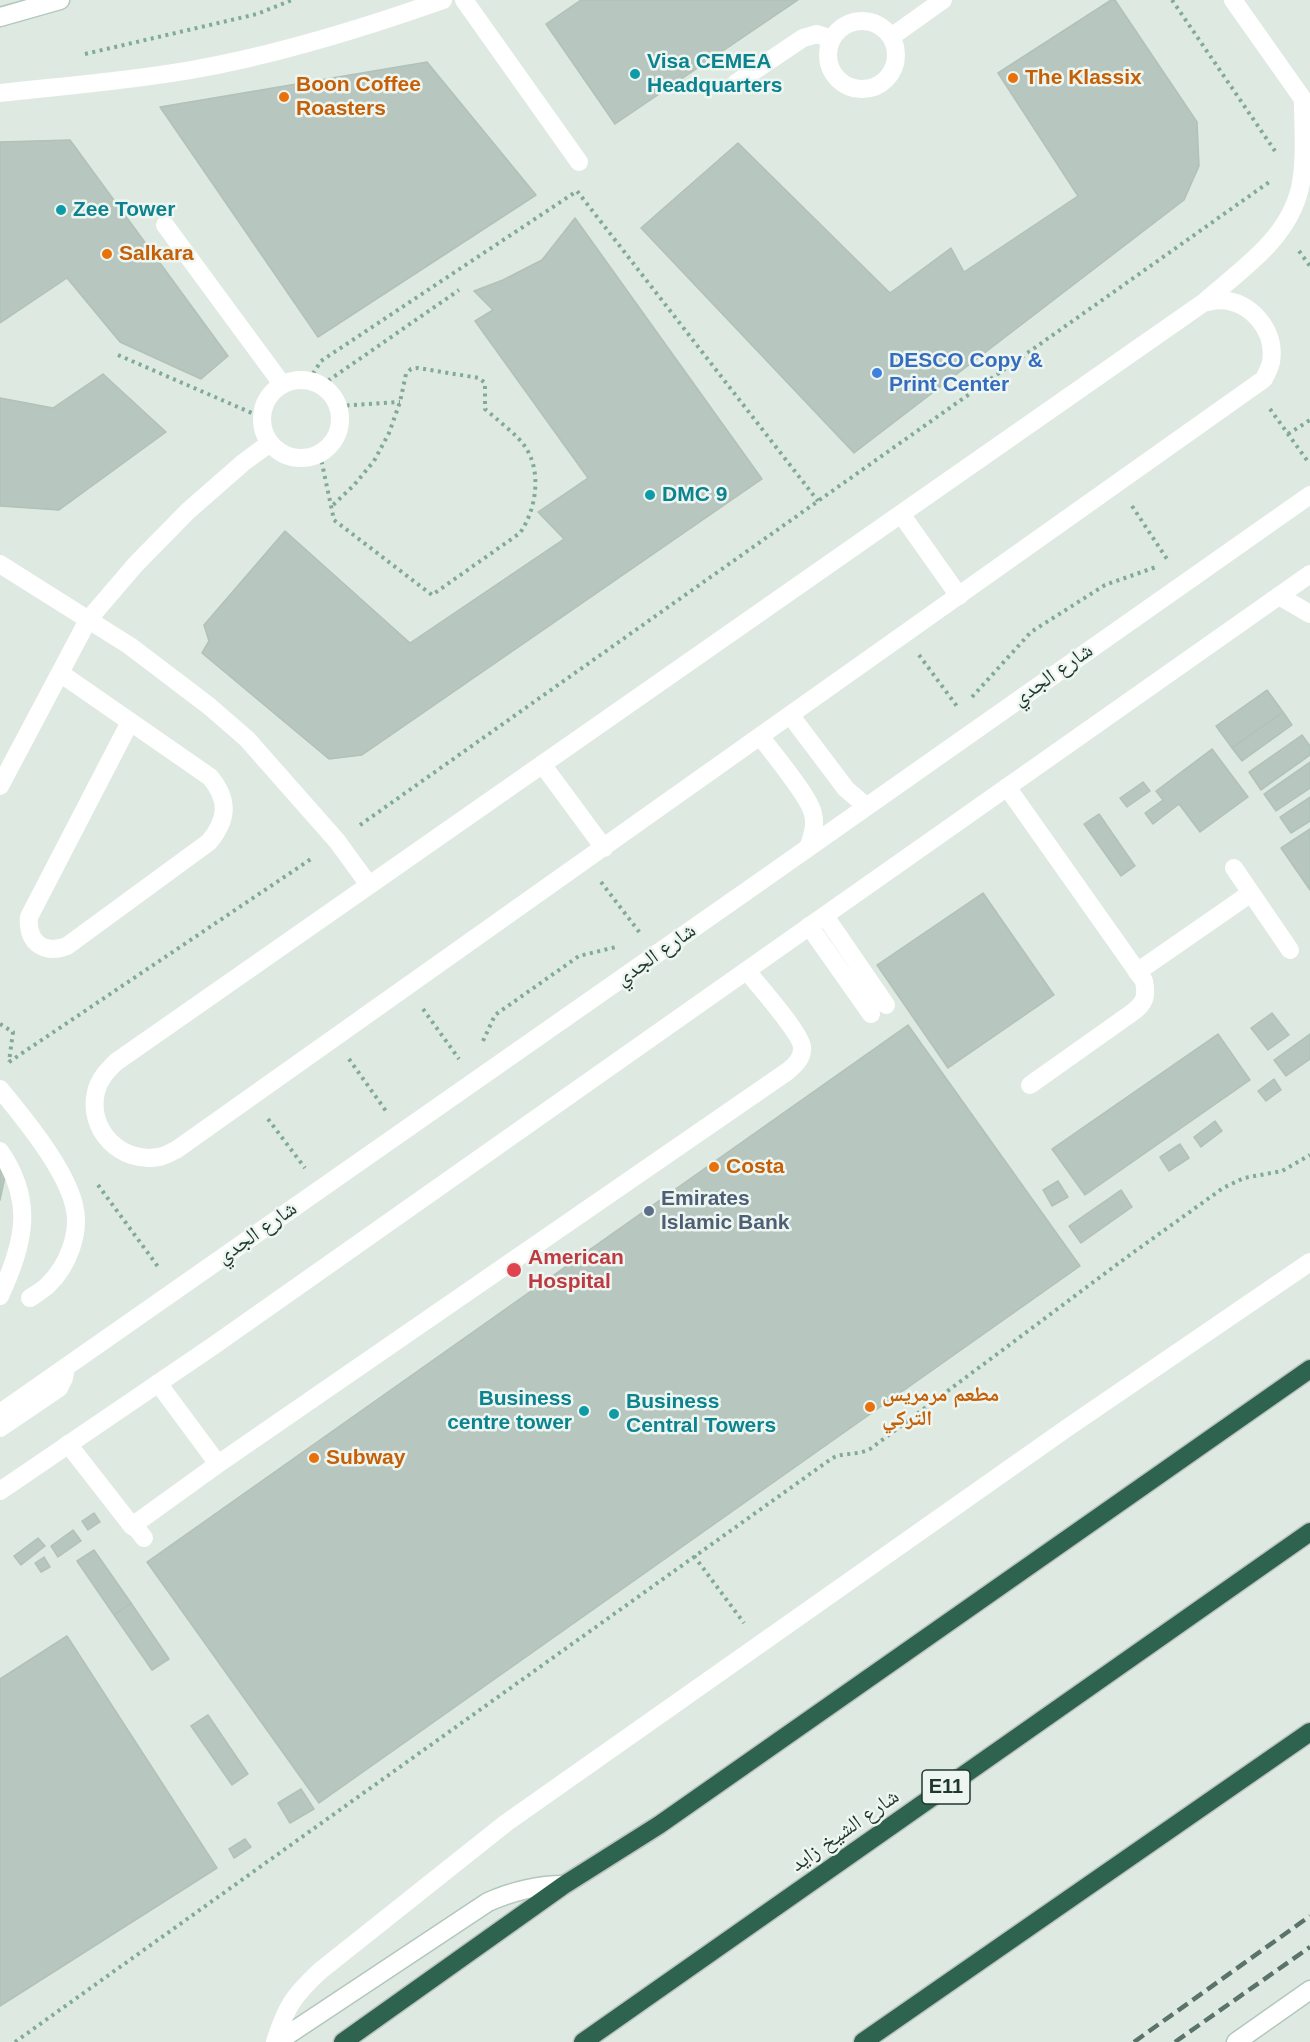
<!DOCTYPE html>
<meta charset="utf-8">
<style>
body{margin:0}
canvas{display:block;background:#dee9e2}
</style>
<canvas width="1310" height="2042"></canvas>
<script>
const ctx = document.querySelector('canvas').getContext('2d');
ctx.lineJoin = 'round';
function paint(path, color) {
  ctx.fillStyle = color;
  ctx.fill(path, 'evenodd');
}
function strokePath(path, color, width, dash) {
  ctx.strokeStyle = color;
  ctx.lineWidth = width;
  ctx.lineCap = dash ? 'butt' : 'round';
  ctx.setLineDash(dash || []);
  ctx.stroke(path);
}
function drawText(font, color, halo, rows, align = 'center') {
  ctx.font = font + ' Helvetica,"Noto Naskh Arabic",sans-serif';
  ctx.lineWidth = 5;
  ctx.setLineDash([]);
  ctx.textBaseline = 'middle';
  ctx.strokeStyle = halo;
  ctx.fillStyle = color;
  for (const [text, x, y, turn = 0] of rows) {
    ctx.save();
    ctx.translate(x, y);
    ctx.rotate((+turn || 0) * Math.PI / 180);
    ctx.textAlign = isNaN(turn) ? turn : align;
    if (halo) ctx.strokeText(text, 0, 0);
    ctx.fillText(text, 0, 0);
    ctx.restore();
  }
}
const building = new Path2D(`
 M581,0H798L615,124L546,24Z
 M1111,0H1115L1197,122L1199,166L1184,200L854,453L641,228L738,143L890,293L951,248L964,272L1078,196L998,73Z
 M427,62L536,195L318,337L160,107Z
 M70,140L228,356L201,379L120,342L67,278L0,323V142Z
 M575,218L762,479L362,755L329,759L202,653L209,641L204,625L285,531L410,643L564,539L538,512L588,478L475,321L493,310L474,291L503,280L542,260Z
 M103,374L166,432L59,510L0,506V398L53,408Z
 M1267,690L1283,712L1232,748L1216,726Z
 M1283,712L1292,725L1242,761L1232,748Z
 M1302,735L1310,746V755L1261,790L1249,772Z
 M1212,749L1248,797L1200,832L1179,804L1153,824L1145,813L1163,800L1156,791Z
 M1310,762V788L1276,811L1264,794Z
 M1143,782L1150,791L1127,807L1120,798Z
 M1310,797V821L1291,833L1280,817Z
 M1099,814L1135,866L1121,876L1084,824Z
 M1310,829V890L1281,848Z
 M983,893L1054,995L948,1068L877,965Z
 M1272,1013L1289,1035L1268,1050L1251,1028Z
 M908,1025L1080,1266L319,1803L147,1562Z
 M1218,1034L1250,1080L1085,1195L1052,1149Z
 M1310,1034V1059L1286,1076L1274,1060Z
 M1274,1079L1281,1090L1266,1101L1258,1091Z
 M1215,1121L1222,1131L1201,1147L1194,1137Z
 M1180,1144L1189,1158L1169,1171L1160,1157Z
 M0,1161L7,1167L0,1200Z
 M1058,1181L1068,1197L1052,1206L1043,1190Z
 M1121,1190L1132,1207L1081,1243L1069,1226Z
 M94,1513L100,1522L88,1530L82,1521Z
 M73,1530L81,1541L58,1557L51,1546Z
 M38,1538L45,1546L21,1565L14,1556Z
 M94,1550L131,1603L114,1615L77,1561Z
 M44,1557L50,1567L41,1572L35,1563Z
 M131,1603L169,1659L152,1670L114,1615Z
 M67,1636L217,1868L0,2006V1679Z
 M208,1715L248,1774L232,1785L191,1726Z
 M301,1789L314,1809L290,1823L278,1803Z
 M245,1839L251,1847L234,1858L229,1849Z`);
paint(building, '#b7c6be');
strokePath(building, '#b1c2b8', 1.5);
const secondary = new Path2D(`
 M0,17L60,0
 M277,2042L488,1902C513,1891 536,1885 564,1885
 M1236,2042L1310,1990`);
const highway = new Path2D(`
 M343,2042L564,1885L659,1825L1310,1369
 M583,2042L1310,1532
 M863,2042L1310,1732`);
strokePath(secondary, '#b2c8bc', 21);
strokePath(highway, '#bcc3c0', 21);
strokePath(new Path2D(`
 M1172,0L1275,151
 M85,54L257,14L292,0
 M1299,251L1310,266
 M118,355L261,417
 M309,380L321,361L577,191L818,501
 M322,385L459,290
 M339,406L400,402
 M1270,409L1309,463
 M1288,434L1310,420
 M320,454L334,520L432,595L520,533C536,510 542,473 526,448C519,436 496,419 485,409V383L479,378L418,368L411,369L406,374L400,402L389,433L374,461L354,485L331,507
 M1132,506L1169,562
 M919,655L959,709
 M972,697L1031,632L1105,585L1156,567
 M360,825L1272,180
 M601,882L640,933
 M423,1009L459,1059
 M0,1024L13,1032L9,1062
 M483,1041L495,1015L579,956L616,947
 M349,1059L386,1111
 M9,1062L314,857
 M268,1119L305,1168
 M98,1185L159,1268
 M694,1556L744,1623
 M15,2042L831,1459C841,1452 856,1456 870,1449L1127,1257L1223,1188L1244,1178L1282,1171L1310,1155`), '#80ab96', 4, [3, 4.5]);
strokePath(new Path2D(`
 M464,0L579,162
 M828 55a34 34 0 1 1 68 0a34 34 0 1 1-68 0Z
 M891,37L943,0
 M736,83L803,38L817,34L831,39
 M0,93C64,86 128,81 191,70C277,55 361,29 443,0
 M165,225L282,384
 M1203,303C1208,302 1215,300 1221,300C1252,302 1276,331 1271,362C1270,368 1266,374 1264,379L176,1150C171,1152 165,1156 159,1157C121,1164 87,1130 96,1092C99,1079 107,1071 116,1062L1203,303C1240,270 1288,240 1300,188C1306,160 1303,128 1303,99
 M262 419a39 39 0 1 1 78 0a39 39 0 1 1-78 0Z
 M901,514L959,596
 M0,564L130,646L209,706L247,739L337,841L369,885
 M1279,596L1310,614
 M60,673L210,777C229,800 228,819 209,842L67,946C43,955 27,942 29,917L130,722
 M791,716L846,789L866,806
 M761,737C773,754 810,797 813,814C816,826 812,836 809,846
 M542,764L604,848
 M0,786L88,620L136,564L188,511L244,462L270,443
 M1007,787L1144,981C1147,996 1145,1003 1133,1012L1030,1085
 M1234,868L1290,950
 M825,916L886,1005
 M809,926L871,1014
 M1137,972L1251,893
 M0,1089C24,1118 65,1168 74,1205C81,1232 68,1266 48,1285C43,1290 36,1294 30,1298
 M0,1151C35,1202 24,1243 0,1296
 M158,1383L218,1464
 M68,1444L132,1526L137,1529L144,1538
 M132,1526L218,1464L788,1071C795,1065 803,1058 802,1047C801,1033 758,985 747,971
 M275,2042C286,2007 293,1996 320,1971L506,1823L1067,1428L1310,1262`), '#fff', 18);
strokePath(new Path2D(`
 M1233,0L1310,109
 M0,1413L751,888L1310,495
 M0,1428L59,1388L64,1378L66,1367
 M0,1491L213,1346L1310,574`), '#fff', 18);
strokePath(secondary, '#fff', 18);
strokePath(highway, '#2d634f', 18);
strokePath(new Path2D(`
 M1134,2042L1310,1916
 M1175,2042L1310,1947`), '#5a7469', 4.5, [12, 6]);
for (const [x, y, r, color] of [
 [635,74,6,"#0f9aa8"],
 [1013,78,6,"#e8710a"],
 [284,97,6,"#e8710a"],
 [61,210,6,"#0f9aa8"],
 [107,254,6,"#e8710a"],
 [877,373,6,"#3f7fe0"],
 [650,495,6,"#0f9aa8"],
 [714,1167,6,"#e8710a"],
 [649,1211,6,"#5c6f8a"],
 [514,1270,8,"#e0444e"],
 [870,1407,6,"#e8710a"],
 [584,1411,6,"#0f9aa8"],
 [614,1414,6,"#0f9aa8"],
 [314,1458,6,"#e8710a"]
]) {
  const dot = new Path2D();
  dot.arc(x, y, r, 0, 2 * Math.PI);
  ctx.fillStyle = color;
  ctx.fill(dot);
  strokePath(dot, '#eef6f1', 2);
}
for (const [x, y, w] of [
 [946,1787,48]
]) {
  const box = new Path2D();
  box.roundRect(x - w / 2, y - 17, w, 34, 4.5);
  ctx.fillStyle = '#eef6f1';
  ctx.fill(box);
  strokePath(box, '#20382e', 1.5);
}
drawText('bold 20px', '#20382e', null, [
 ["E11",946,1787]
]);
drawText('bold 21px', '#0d838f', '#eef6f1', [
 ["Visa CEMEA",647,62],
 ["Headquarters",647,86],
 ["Zee Tower",73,210],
 ["DMC 9",662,495],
 ["Business",572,1399,"right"],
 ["centre tower",572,1423,"right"],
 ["Business",626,1402],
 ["Central Towers",626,1426]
], 'left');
drawText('bold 21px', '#c56008', '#eef6f1', [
 ["The Klassix",1025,78],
 ["Boon Coffee",296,85],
 ["Roasters",296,109],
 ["Salkara",119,254],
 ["Costa",726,1167],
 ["مطعم مرمريس",882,1395],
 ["التركي",882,1419],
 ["Subway",326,1458]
], 'left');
drawText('bold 21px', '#366cbe', '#eef6f1', [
 ["DESCO Copy &",889,361],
 ["Print Center",889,385]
], 'left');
drawText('21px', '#20382e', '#eef6f1', [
 ["شارع الجدي",1053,675,-35],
 ["شارع الجدي",656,955,-35],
 ["شارع الجدي",257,1233,-35],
 ["شارع الشيخ زايد",845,1831,-35]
]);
drawText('bold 21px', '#4e5e75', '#eef6f1', [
 ["Emirates",661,1199],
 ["Islamic Bank",661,1223]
], 'left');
drawText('bold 21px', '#be3a42', '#eef6f1', [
 ["American",528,1258],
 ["Hospital",528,1282]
], 'left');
</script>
